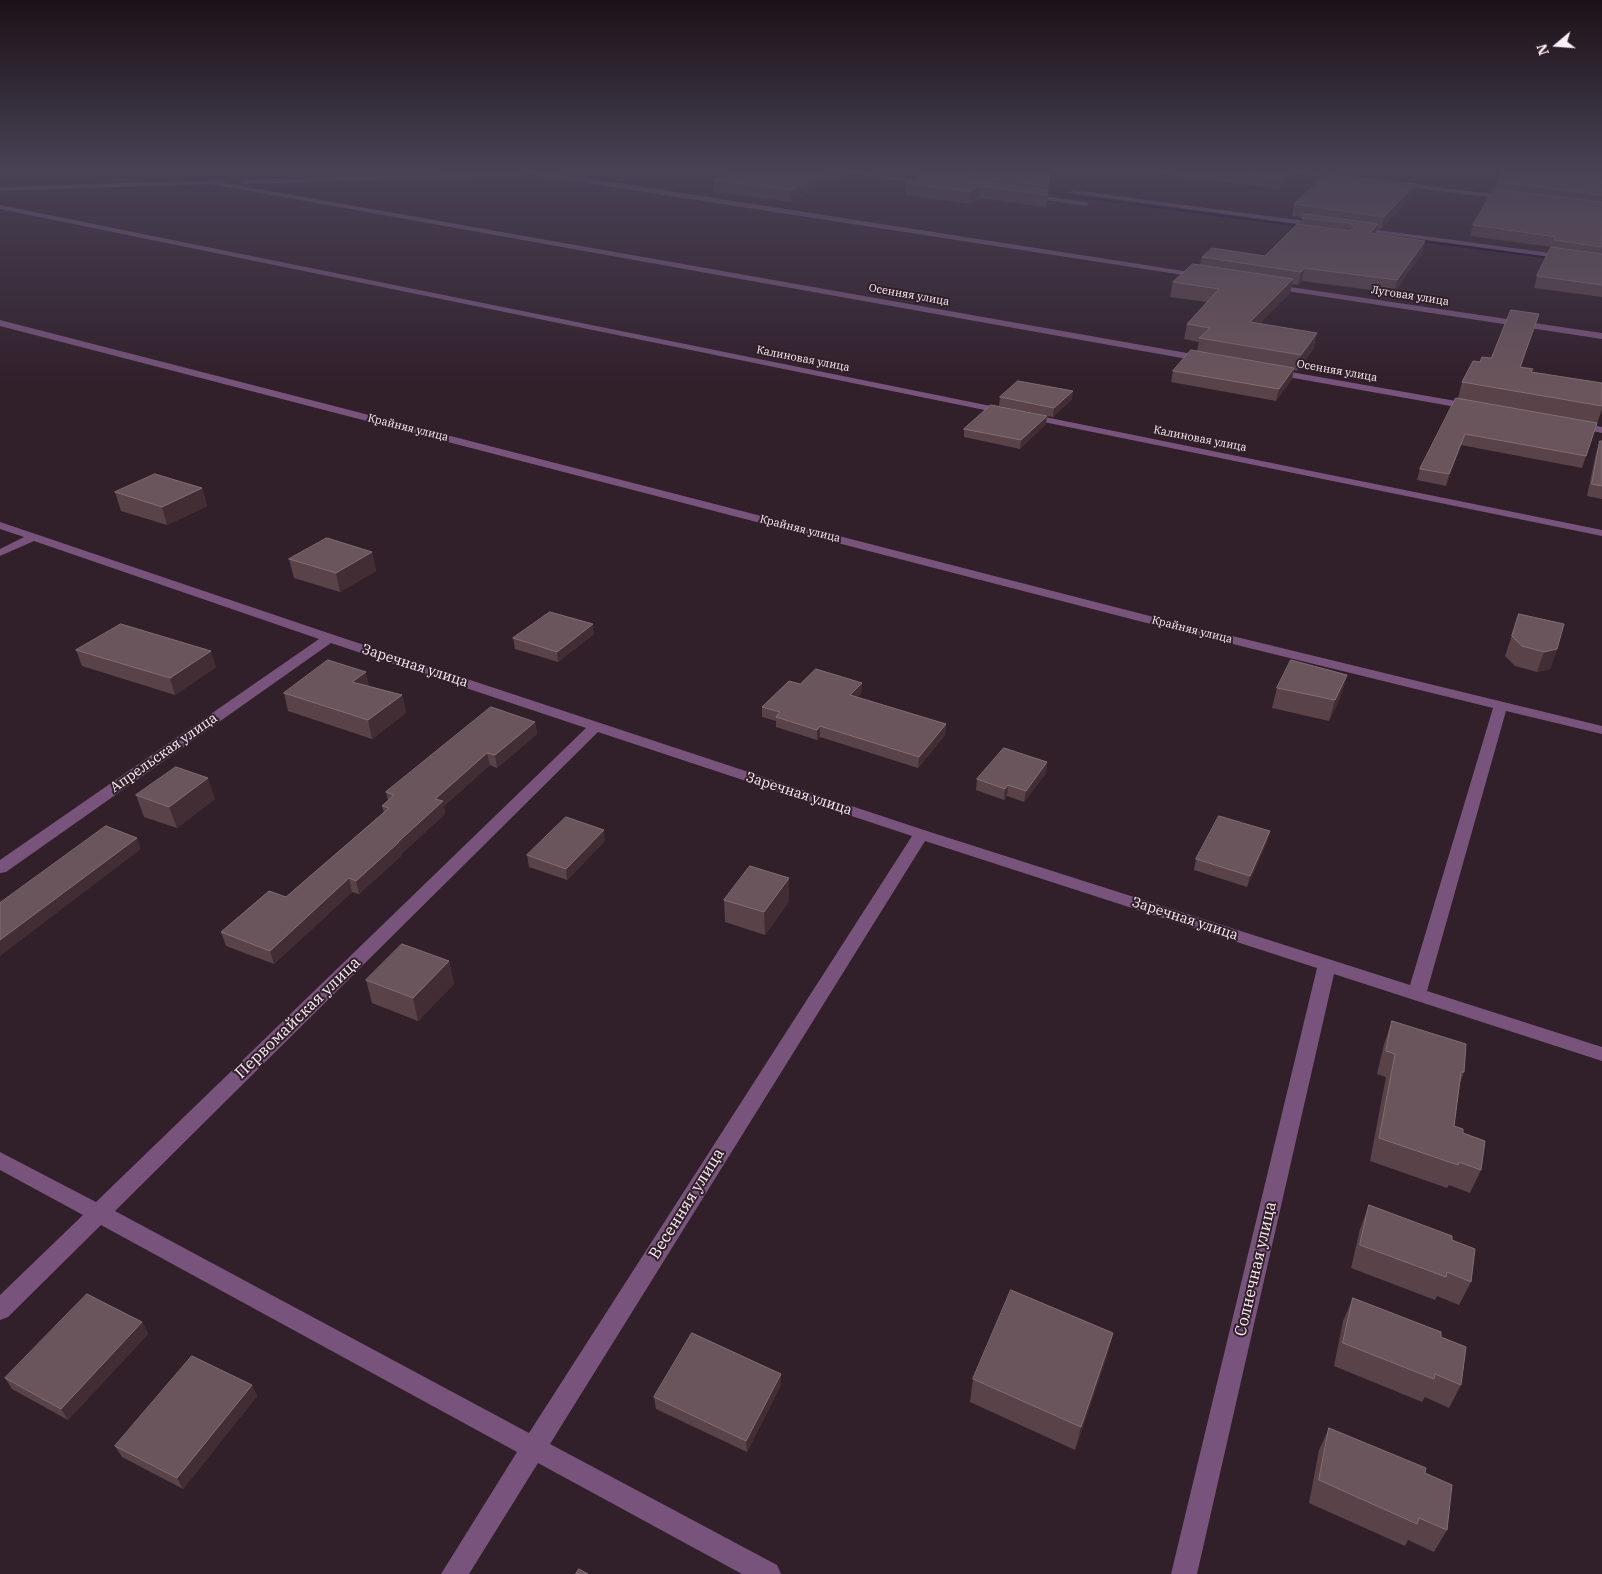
<!DOCTYPE html>
<meta charset="utf-8">
<style>
body{margin:0}
#map{position:relative;width:1602px;height:1574px;overflow:hidden;background:#311f2a;font-family:"IBM Plex Serif",serif}
canvas{display:block}
.north{position:absolute;left:1532px;top:20px;width:50px;height:50px;-webkit-text-stroke:4px #311f2a;paint-order:stroke;rotate:252deg;font-size:14px;font-weight:700;line-height:20px;text-align:center;color:#fceff6}
.north::after{content:'';display:block;margin:auto;width:18px;height:22px;background:#fceff6;clip-path:polygon(50% 0,100% 100%,50% 72%,0 100%)}
</style>
<div id="map">
<canvas width="1602" height="1574"></canvas>
<div class="north">N</div>
</div>
<script>
const ctx = document.querySelector('canvas').getContext('2d');
ctx.lineJoin = 'round';
function paint(path, color) {
  ctx.fillStyle = color;
  ctx.fill(path, 'evenodd');
}
function strokePath(path, color, width, dash) {
  ctx.strokeStyle = color;
  ctx.lineWidth = width;
  ctx.lineCap = dash ? 'butt' : 'round';
  ctx.setLineDash(dash || []);
  ctx.stroke(path);
}
function drawText(font, color, halo, rows, align = 'center') {
  ctx.font = font + ' "IBM Plex Serif",serif';
  ctx.lineWidth = 4;
  ctx.setLineDash([]);
  ctx.textBaseline = 'middle';
  ctx.strokeStyle = halo;
  ctx.fillStyle = color;
  for (const [text, x, y, turn = 0] of rows) {
    ctx.save();
    ctx.translate(x, y);
    ctx.rotate((+turn || 0) * Math.PI / 180);
    ctx.textAlign = isNaN(turn) ? turn : align;
    if (halo) ctx.strokeText(text, 0, 0);
    ctx.fillText(text, 0, 0);
    ctx.restore();
  }
}
paint(new Path2D(`
 M868,170H879L933,178L931,179Z
 M1035,190L1308,226L1310,227L1308,228L1033,192Z
 M1412,239L1559,258L1561,259L1559,260L1410,241Z`), '#17002b');
paint(new Path2D(`
 M598,170L564,174L561,172Z
 M831,170H848L933,183L930,185Z
 M1275,170H1293L1347,178L1344,180Z
 M541,171L1203,274L1207,276L1203,278L534,175L244,184L241,182L244,180Z
 M222,180L224,183L1204,356L1208,359L1204,362L210,184L0,191V187Z
 M1394,182L1510,196L1513,198L1510,200L1392,185Z
 M1072,190L1320,223L1323,225L1320,227L1070,193Z
 M1027,194L1086,202L1089,204L1086,206L1025,197Z
 M0,205L1602,530V536L0,209Z
 M1356,227L1602,260V264L1354,230Z
 M1270,284L1602,333V339L1267,288L1266,286Z
 M0,320L1142,614L1602,726V734L1506,711L1427,991L1602,1047V1061L1334,974L1197,1574H1171L1317,968L925,841L550,1444L777,1565L781,1574H742L538,1463L469,1574H441L517,1452L101,1225L8,1317L0,1320V1295L83,1215L0,1170V1152L96,1202L586,728L331,643L6,872L0,873V860L319,639L34,541L0,556V549L24,537L0,529V522L334,635L927,831L1410,985L1493,708L1135,620L0,326ZM598,732L912,836L529,1433L115,1211Z
 M1274,369L1473,404L1478,407L1473,410L1271,374V370Z
 M1576,422L1602,427V433L1573,427L1571,425Z`), '#78547c');
paint(new Path2D(`
 M737,170H842V177L791,202L714,192V180Z
 M934,170H1051L1046,207L979,198L969,204L906,195V183L933,174Z
 M1131,170H1294L1293,174L1279,189Z
 M1501,170H1602V297L1534,288L1537,276L1552,247L1470,236L1473,225L1495,189L1497,182L1504,170Z
 M1415,184L1412,195L1381,229L1377,228L1376,234L1422,253L1394,293L1302,281L1298,285L1292,284L1290,293L1260,323L1314,348L1297,371L1294,370L1292,379L1276,401L1171,382L1173,371L1197,351L1199,342L1184,339L1187,324L1207,302L1170,297L1173,282L1200,265L1202,257L1265,256L1301,224L1303,217L1292,216L1294,204Z
 M1539,314L1521,367L1532,372L1602,383V409L1582,468L1461,445L1446,486L1417,480L1420,469L1458,398L1462,382L1480,362L1491,358Z
 M1000,397L1072,399L1053,417L999,406Z
 M1046,424L1020,449L964,437V429Z
 M1600,441H1602V499L1587,496L1596,453Z
 M202,488L207,506L167,525L121,511L115,492Z
 M372,552L376,571L340,592L294,578L289,559Z
 M1519,614L1557,649L1550,669L1537,672L1515,666L1505,656Z
 M594,634L558,662L515,649L513,638Z
 M76,650L216,667L175,695L82,666Z
 M1347,675L1341,695L1329,721L1272,708L1277,688Z
 M862,683L861,693L857,697L946,724L945,735L918,768L820,737L817,740L776,727V721L762,717V707L800,684Z
 M369,686L402,695L406,713L372,739L288,711L284,693Z
 M535,722L537,734L497,768L490,765L444,806L445,814L402,853V855L359,894L352,892L274,964L226,946L221,932L286,897L384,813L382,806L388,801L386,792Z
 M1047,762L1046,773L1024,802L1007,796L1004,800L976,790L977,779Z
 M136,795L215,799L177,828L144,817Z
 M605,841L567,880L529,867L527,855Z
 M1267,842L1247,887L1194,870L1196,859Z
 M789,878V901L765,935L725,922L724,900Z
 M449,961L454,984L418,1021L372,1003L366,980Z
 M1392,1021L1464,1072L1460,1083L1454,1126L1463,1133L1481,1170L1470,1193L1449,1185L1447,1188L1370,1161L1386,1077L1377,1074L1384,1044Z
 M1369,1205L1452,1240L1471,1282L1459,1305L1437,1296L1435,1300L1351,1268L1360,1229Z
 M1353,1298L1441,1337L1461,1385L1449,1408L1425,1397L1422,1402L1334,1366L1343,1321Z
 M142,1322L148,1334L68,1420L12,1389L5,1378Z
 M1113,1333L1107,1356L1075,1450L970,1402L973,1379Z
 M252,1385L257,1396L183,1489L122,1457L115,1446Z
 M781,1385L747,1452L656,1409L654,1397Z
 M1329,1428L1425,1473L1447,1530L1434,1552L1408,1540L1405,1546L1309,1503L1319,1450Z`), '#594349');
paint(new Path2D(`
 M832,170H842V177L791,202V190Z
 M1290,170H1294L1293,174L1279,189L1281,179Z
 M1415,184L1412,195L1381,229L1384,217Z
 M980,186L979,198L969,204L970,192Z
 M1378,224L1375,236L1370,233Z
 M1425,241L1422,253L1394,293L1397,280Z
 M1304,268L1302,281L1298,285L1301,272Z
 M1293,279L1290,293L1247,337L1250,322Z
 M1317,333L1314,348L1297,371L1301,355Z
 M1294,368L1292,379L1276,401L1279,389Z
 M1073,391L1072,399L1053,417L1054,408Z
 M1047,416L1046,424L1020,449L1021,440Z
 M1465,434L1461,445L1446,486L1449,474Z
 M202,488L207,506L167,525L162,507Z
 M372,552L376,571L340,592L336,573Z
 M593,624L594,634L558,662L557,652Z
 M1557,649L1550,669L1537,672L1544,652Z
 M211,651L216,667L175,695L170,678Z
 M366,672L370,690L352,682Z
 M1347,675L1341,695L1329,721L1335,700Z
 M862,683L861,693L850,705V695Z
 M402,695L406,713L372,739L368,720Z
 M535,722L537,734L497,768L495,755Z
 M946,724L945,735L918,768L919,757Z
 M820,726V737L817,740V730Z
 M487,753L490,765L444,806L445,814L402,853V855L359,894L356,881L398,842L435,799Z
 M1047,762L1046,773L1024,802L1026,791Z
 M208,778L215,799L177,828L169,807Z
 M1008,785L1007,796L1004,800L1005,789Z
 M604,830L605,841L567,880L566,869Z
 M1270,831L1267,842L1247,887L1250,876Z
 M137,838L141,849L0,956V940Z
 M349,878L352,892L274,964L270,951Z
 M789,878V901L765,935L764,912Z
 M449,961L454,984L418,1021L413,998Z
 M142,1322L148,1334L68,1420L61,1409Z
 M1113,1333L1107,1356L1075,1450L1081,1427Z
 M781,1374V1385L747,1452L746,1441Z
 M252,1385L257,1396L183,1489L177,1478Z`), '#422d35');
const building = new Path2D(`
 M737,170H832L791,190L714,180Z
 M934,170H1050L1048,186Z
 M1211,170H1290L1281,179Z
 M1504,170H1602V195L1497,182Z
 M925,173L1048,190L1047,195L980,186L970,192L906,183Z
 M1327,174L1415,184L1384,217L1294,204Z
 M1494,189L1602,202V247L1554,240L1556,237L1473,225Z
 M1305,214L1378,224L1370,233L1425,241L1397,280L1304,268L1301,272L1202,257L1212,248L1265,256L1297,224L1350,231L1355,228L1350,223L1302,218Z
 M1551,247L1602,254V285L1537,276Z
 M1193,264L1293,279L1250,322L1317,333L1301,355L1199,338L1210,328L1187,324L1219,289L1173,282Z
 M1511,310L1539,314L1520,367L1533,369L1531,372L1602,383V406L1462,382L1473,361L1480,362L1482,357L1491,358Z
 M1191,350L1294,368L1279,389L1173,371Z
 M1018,381L1073,391L1054,408L1000,397Z
 M1456,398L1597,423L1586,456L1465,434L1449,474L1420,469Z
 M991,405L1047,416L1021,440L964,429Z
 M1600,441H1602V486L1592,484Z
 M155,474L202,488L162,507L115,492Z
 M327,538L372,552L336,573L289,559Z
 M550,612L593,624L557,652L513,638Z
 M1519,614L1564,624L1557,649L1544,652L1522,646L1512,636Z
 M121,624L211,651L170,678L76,650Z
 M328,660L366,672L352,682L402,695L368,720L284,693Z
 M1291,660L1347,675L1335,700L1277,688Z
 M816,669L862,683L850,695L946,724L919,757L820,726L817,730L776,717L780,712L762,707L789,681L800,684Z
 M491,707L535,722L495,755L487,753L435,799L443,801L398,842H399L356,881L349,878L270,951L221,932L269,891L286,897L389,808L382,806L394,795L386,792Z
 M1004,748L1047,762L1026,791L1008,785L1005,789L977,779Z
 M176,767L208,778L169,807L136,795Z
 M1219,816L1270,831L1250,876L1196,859Z
 M566,817L604,830L566,869L527,855Z
 M106,826L137,838L0,940V903Z
 M750,866L789,878L764,912L724,900Z
 M402,944L449,961L413,998L366,980Z
 M1392,1021L1466,1044L1464,1072H1461L1454,1126L1463,1129V1133L1485,1141L1481,1170L1459,1162L1458,1165L1379,1138L1395,1054L1386,1051Z
 M1369,1205L1452,1236V1240L1475,1249L1471,1282L1447,1272L1446,1277L1360,1245Z
 M1011,1290L1113,1333L1081,1427L973,1379Z
 M87,1294L142,1322L61,1409L5,1378Z
 M1353,1298L1441,1332V1337L1466,1347L1461,1385L1435,1374L1434,1379L1343,1343Z
 M692,1333L781,1374L746,1441L654,1397Z
 M192,1356L252,1385L177,1478L115,1446Z
 M1329,1428L1426,1468L1425,1473L1452,1485L1447,1530L1419,1518L1417,1524L1319,1480Z
 M579,1569L588,1574H576Z`);
paint(building, '#6b555c');
strokePath(building, '#826e74', 1);
const sky = ctx.createLinearGradient(0, 0, 0, 390);
sky.addColorStop(0, '#1b1117');
sky.addColorStop(0.44, '#484255');
sky.addColorStop(1, '#48425500');
ctx.fillStyle = sky;
ctx.fillRect(0, 0, 1602, 390);
drawText('11px', '#fceff6', '#311f2a', [
 ["Осенняя улица",909,295,10],
 ["Луговая улица",1410,296,9],
 ["Калиновая улица",803,359,11],
 ["Осенняя улица",1337,371,10],
 ["Крайняя улица",408,428,14],
 ["Калиновая улица",1200,439,11],
 ["Крайняя улица",800,529,14],
 ["Крайняя улица",1192,630,14]
]);
drawText('14px', '#fceff6', '#311f2a', [
 ["Заречная улица",415,666,18],
 ["Апрельская улица",164,753,-35],
 ["Заречная улица",799,794,18],
 ["Заречная улица",1185,919,18]
]);
drawText('16px', '#fceff6', '#311f2a', [
 ["Первомайская улица",298,1018,-44],
 ["Весенняя улица",687,1204,-58],
 ["Солнечная улица",1256,1269,-77]
]);
</script>
